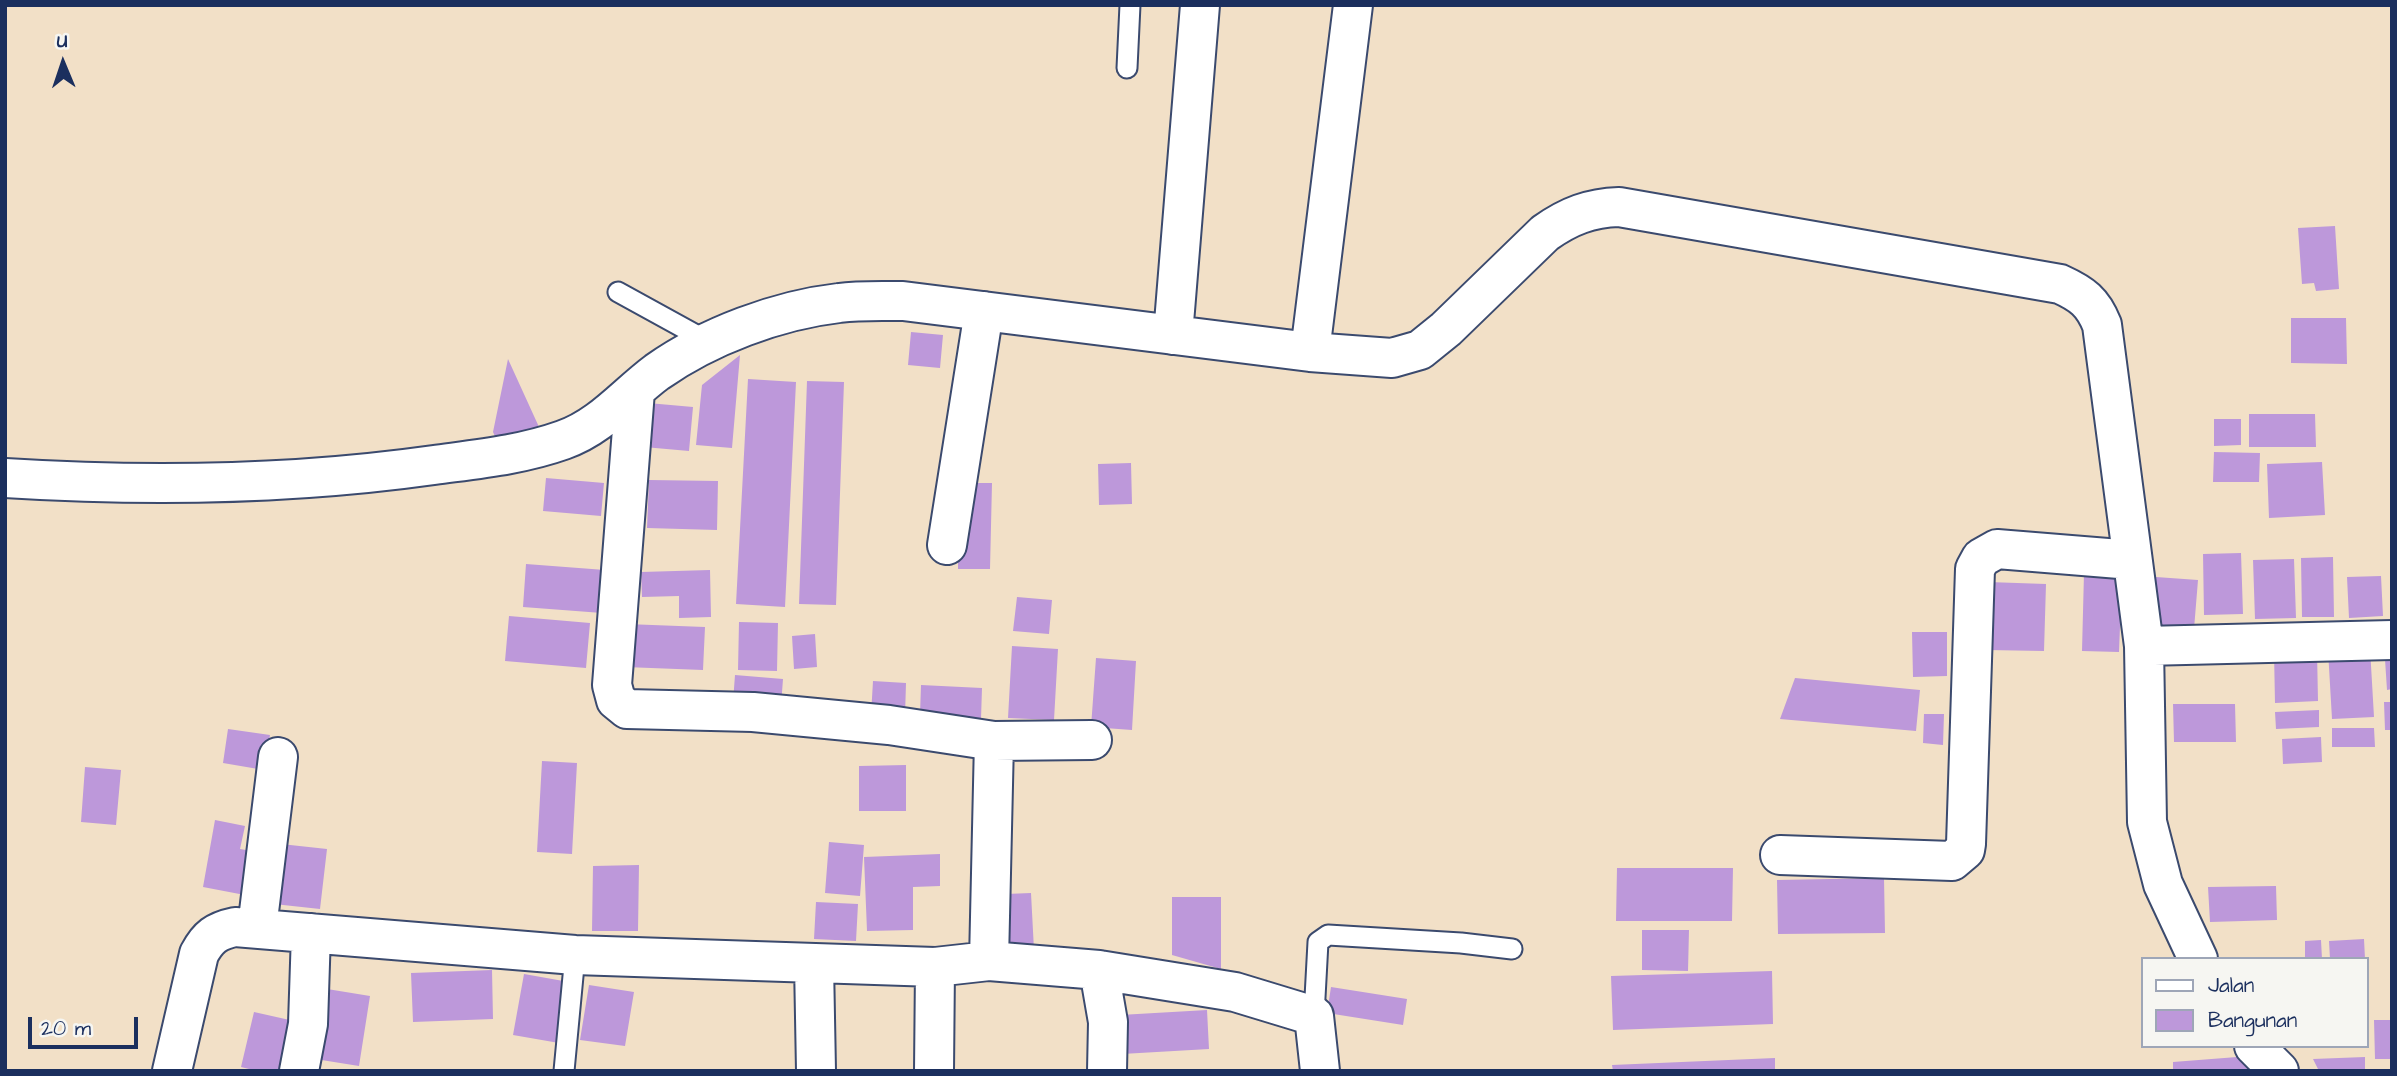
<!DOCTYPE html>
<style>
body{margin:0}
#map{position:relative;width:2397px;height:1076px;overflow:hidden;background:#f2e0c7;font-family:"Architects Daughter",sans-serif}
canvas{display:block}
.frame{position:absolute;inset:0;border:7px solid #1b2f5e;pointer-events:none}
.legend{position:absolute;left:2141px;top:957px;width:228px;height:91px;box-sizing:border-box;background:#f6f6f2;border:2px solid #9ea6b7;margin:0;padding:9px 12px;list-style:none;font-size:21px;color:#1b2f5e}
.legend li{display:flex;align-items:center;gap:14px;height:35px}
.legend b{width:35px;border:2px solid #9ea6b7}
.north{position:absolute;left:28px;top:28px;width:70px;height:70px;-webkit-text-stroke:5px #f6f6f2;paint-order:stroke;rotate:358deg;font-size:19px;font-weight:700;line-height:28px;text-align:center;color:#1b2f5e}
.north::after{content:'';display:block;margin:auto;width:24px;height:32px;background:#1b2f5e;clip-path:polygon(50% 0,100% 100%,50% 72%,0 100%)}
.scale{position:absolute;left:28px;top:1017px;width:110px;height:32px;box-sizing:border-box;border:4px solid #1b2f5e;border-top:0;padding-left:9px;font-size:21px;line-height:24px;white-space:nowrap;color:#1b2f5e;-webkit-text-stroke:5px #f6f6f2;paint-order:stroke}
</style>
<div id="map">
<canvas width="2397" height="1076"></canvas>
<div class="frame"></div>
<ul class="legend">
<li><b style="height:9px;background:#fff"></b>Jalan</li>
<li><b style="height:19px;background:#bd98da"></b>Bangunan</li>
</ul>
<div class="north">U</div>
<div class="scale">20 m</div>
</div>
<script>
const ctx = document.querySelector('canvas').getContext('2d');
ctx.lineJoin = 'round';
function paint(path, color) {
  ctx.fillStyle = color;
  ctx.fill(path, 'evenodd');
}
function strokePath(path, color, width, dash) {
  ctx.strokeStyle = color;
  ctx.lineWidth = width;
  ctx.lineCap = dash ? 'butt' : 'round';
  ctx.setLineDash(dash || []);
  ctx.stroke(path);
}
paint(new Path2D(`
 M2335,226L2339,289L2316,291L2314,283L2302,284L2298,228Z
 M2291,318H2346L2347,364L2291,363Z
 M911,332L943,335L940,368L908,365Z
 M740,355L732,448L696,445L702,385Z
 M508,359L539,427L499,445L493,432Z
 M748,379L796,382L785,607L736,604Z
 M807,381L844,382L836,605L799,604Z
 M648,403L693,407L689,451L644,447Z
 M2249,414H2315L2316,447H2249Z
 M2214,419H2241V445L2214,446Z
 M2214,452L2260,453L2259,482H2213Z
 M2322,462L2325,515L2269,518L2267,464Z
 M1131,463L1132,504L1099,505L1098,464Z
 M546,478L604,483L601,516L543,511Z
 M649,480L718,481L717,530L647,528Z
 M958,483H992L990,569H958Z
 M2241,553L2243,614L2204,615L2203,554Z
 M2333,557L2334,617H2302L2301,558Z
 M2294,559L2296,618L2255,619L2253,560Z
 M526,564L605,570L602,613L523,607Z
 M710,570L711,617L679,618V596L642,597L641,572Z
 M2084,573L2122,575L2119,652L2082,651Z
 M2381,576L2383,616L2349,618L2347,577Z
 M2156,577L2198,580L2194,629L2153,626Z
 M1988,582L2046,584L2044,651L1987,650Z
 M1017,597L1052,600L1049,634L1013,631Z
 M509,616L590,623L586,668L505,661Z
 M739,622L778,623L777,671L738,670Z
 M626,624L705,627L703,670L625,667Z
 M1912,632H1947V676L1913,677Z
 M815,634L817,667L794,669L792,636Z
 M2384,644H2392V689L2387,690Z
 M1012,646L1058,649L1054,720L1008,718Z
 M2370,648L2374,717L2332,719L2328,650Z
 M2317,651L2318,701L2275,703L2274,652Z
 M1096,658L1136,661L1132,730L1091,727Z
 M735,675L783,679L781,706L733,702Z
 M1795,678L1920,690L1916,731L1780,719Z
 M873,681L906,683L905,716L871,715Z
 M921,685L982,688L981,719L920,715Z
 M2384,702H2392V730H2385Z
 M2173,704H2235L2236,742H2174Z
 M2319,710V727L2276,729L2275,712Z
 M1924,714H1944L1943,745L1923,743Z
 M2332,728H2374L2375,747H2332Z
 M228,729L270,735L264,770L223,763Z
 M2321,737L2322,762L2283,764L2282,739Z
 M542,761L577,763L572,854L537,852Z
 M906,765V811H859V766Z
 M85,767L121,770L116,825L81,822Z
 M215,820L245,826L240,849L258,852L250,896L203,887Z
 M829,842L864,845L860,896L825,893Z
 M281,844L327,849L320,909L274,904Z
 M940,854V886L913,887V930L867,931L864,857Z
 M639,865L638,931H592L593,866Z
 M1617,868H1733L1732,921H1616Z
 M1884,878L1885,933L1778,934L1777,880Z
 M2276,886L2277,920L2210,922L2208,887Z
 M1031,893L1034,950L1008,951L1006,894Z
 M1172,897H1221V969L1172,955Z
 M816,902L858,904L856,941L814,939Z
 M1642,930H1689L1688,971L1642,970Z
 M2364,939L2365,959H2330L2329,941Z
 M2321,940L2322,959H2305V941Z
 M492,970L493,1019L413,1022L411,973Z
 M1772,971L1773,1024L1613,1030L1611,976Z
 M524,974L569,982L559,1043L513,1035Z
 M589,985L634,992L625,1046L580,1040Z
 M1331,987L1407,999L1403,1025L1327,1013Z
 M321,988L370,996L359,1066L309,1058Z
 M1207,1010L1209,1049L1122,1054L1120,1015Z
 M254,1012L303,1023L292,1071H257L241,1067Z
 M2374,1020H2392V1059H2375Z
 M2250,1056L2251,1071H2173V1062Z
 M2365,1057V1071H2319L2313,1059Z
 M1775,1058V1071H1613L1612,1065Z`), '#bd98da');
const service = new Path2D(`
 M1127,68L1130,5
 M618,292L709,342
 M1314,1016L1318,942L1328,935L1461,943L1512,949
 M564,1071L575,955`);
const minor = new Path2D(`
 M1173,335L1200,5
 M1310,352L1353,5
 M635,391L612,685L616,700L627,709L753,712L889,725L994,741L1092,740
 M5,478C148,487 292,485 434,465C478,459 521,455 563,440C601,427 626,395 657,372C708,336 778,310 839,303C860,300 882,301 903,301L1310,352L1392,358L1420,350L1446,329L1545,233C1569,216 1590,208 1619,207L2060,284C2082,294 2093,302 2102,325L2144,646L2147,822L2163,884L2198,959
 M947,545L984,311
 M2144,646L2392,640
 M1780,855L1952,861L1965,850L1966,844L1975,569L1981,558L1997,549L2132,560
 M257,928L278,757
 M989,961L994,741
 M814,963L816,1071
 M1099,970L1235,992L1314,1016L1320,1071
 M2254,1046L2279,1071
 M172,1071L199,954C208,937 216,931 235,927L575,955L935,967L989,961L1099,970L1108,1022L1107,1071
 M299,1071L308,1024L311,933
 M934,1071L935,967`);
strokePath(service, '#3b4a6e', 23);
strokePath(minor, '#3b4a6e', 42);
strokePath(service, '#fff', 19);
strokePath(minor, '#fff', 38);
</script>
